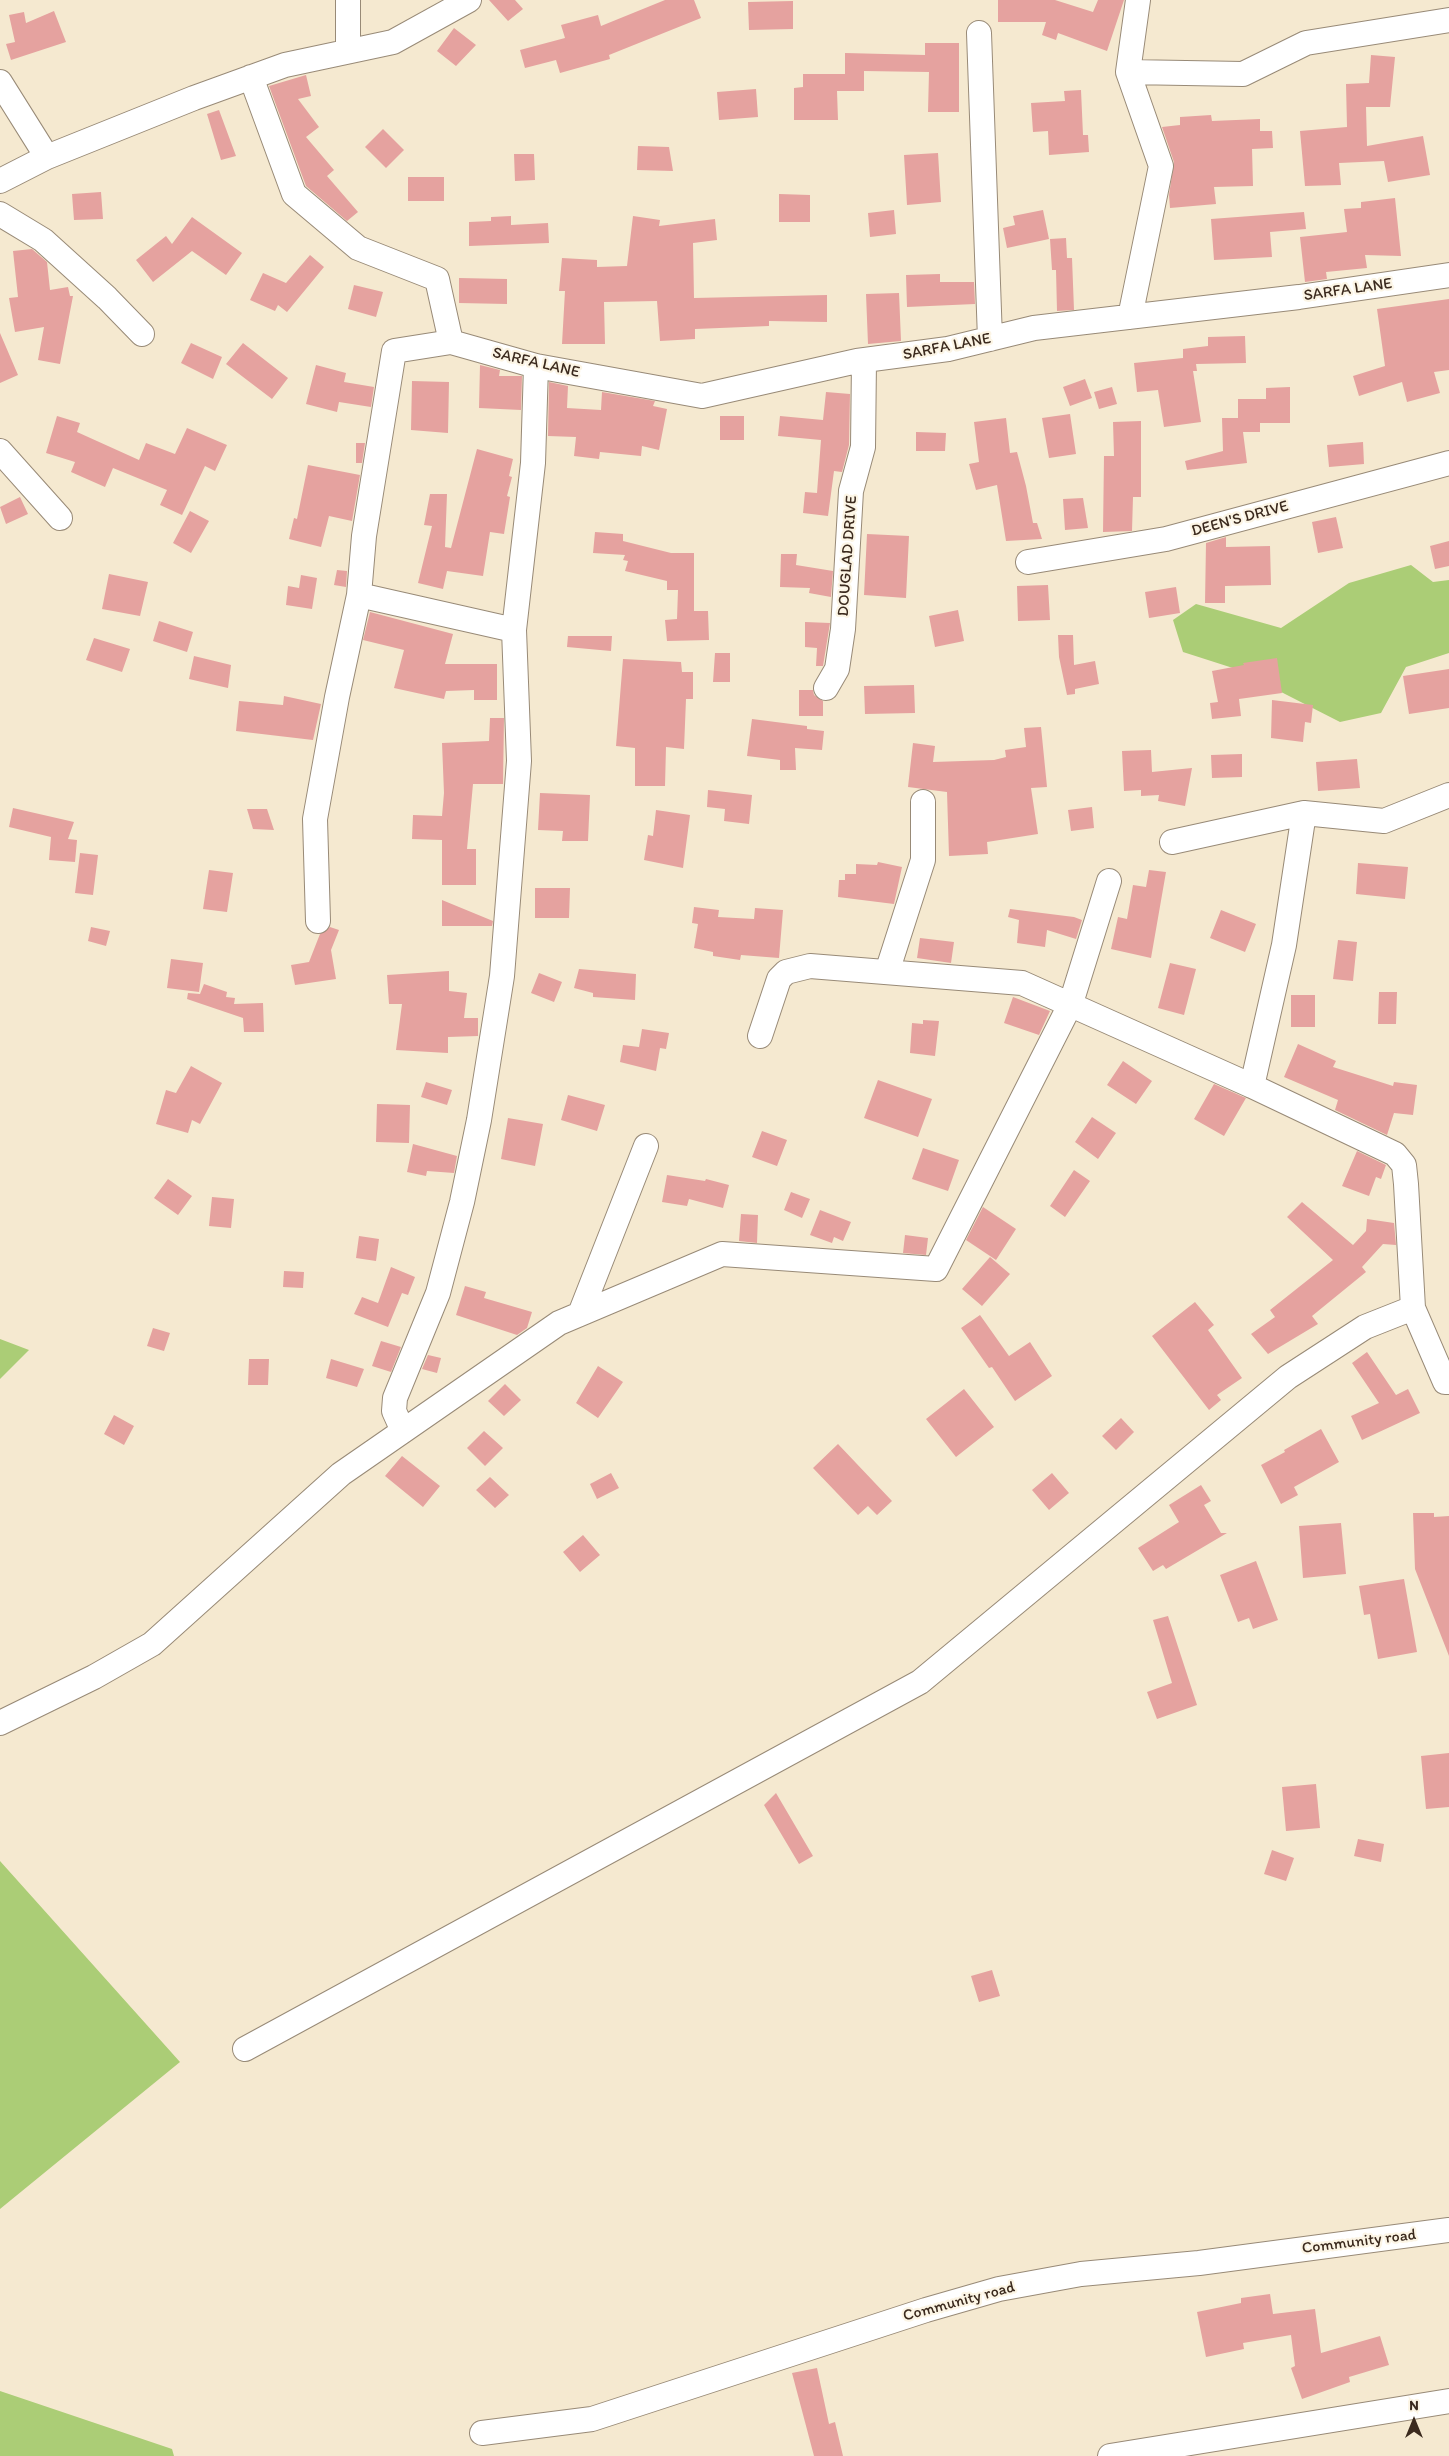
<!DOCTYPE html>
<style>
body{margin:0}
#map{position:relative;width:1449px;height:2456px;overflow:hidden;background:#f5e9d0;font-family:Itim,sans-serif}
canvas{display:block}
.north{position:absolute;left:1389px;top:2396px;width:50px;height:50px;-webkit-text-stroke:4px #fcf5e5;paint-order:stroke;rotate:0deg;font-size:14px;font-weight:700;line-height:20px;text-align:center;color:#3b2a1e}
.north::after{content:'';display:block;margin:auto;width:18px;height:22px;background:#3b2a1e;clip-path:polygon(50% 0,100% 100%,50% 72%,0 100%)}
</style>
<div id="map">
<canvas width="1449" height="2456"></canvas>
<div class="north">N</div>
</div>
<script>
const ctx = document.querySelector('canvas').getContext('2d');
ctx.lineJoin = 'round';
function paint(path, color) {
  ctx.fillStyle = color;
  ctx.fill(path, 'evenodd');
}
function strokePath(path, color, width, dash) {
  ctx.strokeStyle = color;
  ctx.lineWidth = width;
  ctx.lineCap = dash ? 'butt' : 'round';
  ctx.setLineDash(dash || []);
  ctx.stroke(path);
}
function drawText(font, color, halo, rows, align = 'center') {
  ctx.font = font + ' Itim,sans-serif';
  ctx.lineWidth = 4.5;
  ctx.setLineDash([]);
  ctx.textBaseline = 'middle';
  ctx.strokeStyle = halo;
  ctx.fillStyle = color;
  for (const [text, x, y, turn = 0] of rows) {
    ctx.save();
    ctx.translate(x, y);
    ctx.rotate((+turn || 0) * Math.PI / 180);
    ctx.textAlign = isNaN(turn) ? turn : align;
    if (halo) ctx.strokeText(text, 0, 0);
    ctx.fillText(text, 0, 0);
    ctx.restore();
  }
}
paint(new Path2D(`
 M1411,565L1433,582L1449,580V653L1406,667L1381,713L1340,722L1236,669L1183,652L1173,620L1196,604L1281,628L1349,583Z
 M0,1339L29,1350L0,1379Z
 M0,1861L180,2062L0,2209Z
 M0,2391L172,2449L174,2456H0Z`), '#abcd76');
paint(new Path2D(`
 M489,0H515L523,9L508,21Z
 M665,0H694L701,18L609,55L610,59L560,73L556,60L525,68L520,50L565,38L561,25L598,15L601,26Z
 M998,0H1055L1093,12L1098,0H1124L1107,51L1058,33L1056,40L1042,35L1046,22H998Z
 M793,1V29L749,30L748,2Z
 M54,11L66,42L11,60L6,44L15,42L9,15L24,12L26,23Z
 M454,28L476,45L456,66L437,51Z
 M925,43H959V112H928L929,72L864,71V91H837L838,120H794V88L803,87V74H845V53L925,55Z
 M1371,55L1395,57L1390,107H1366L1367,146L1423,136L1430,175L1388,182L1384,161L1339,163L1341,185L1305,186L1300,131L1347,127L1346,84L1369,83Z
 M306,75L311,96L298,99L319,127L306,137L334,170L327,176L358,212L347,221L306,186L269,86Z
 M756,89L758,117L719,120L717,92Z
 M1081,90L1083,135H1088L1089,152L1049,155L1048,131L1033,132L1031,103L1065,101L1064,91Z
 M219,110L236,156L221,160L207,114Z
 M1211,115L1212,121L1260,119V131H1272L1273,148L1252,149L1253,186L1214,187L1216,204L1170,208L1169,195L1174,162L1162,127L1180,125V117Z
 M383,129L404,150L386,168L365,147Z
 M638,146L669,147L673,171L637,170Z
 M938,153L941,202L907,205L904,155Z
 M514,154H534L535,180L515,181Z
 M408,177H444V201H408Z
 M101,192L103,219L74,220L72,194Z
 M779,194L810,195V222H779Z
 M1395,198L1401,256L1365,255L1367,268L1326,272L1327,279L1305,282L1300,237L1347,232L1344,209L1361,208V202Z
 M894,210L896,234L870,237L868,213Z
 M1043,210L1049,239L1007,248L1003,228L1015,225L1013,216Z
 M1304,212L1306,229L1270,232L1272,257L1214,260L1211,219Z
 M511,216V225L548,223L549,243L469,246V222L491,221V217Z
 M633,216L660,220L659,226L715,219L717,240L693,243L694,298L827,295V322L769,321V326L695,329V339L660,341L657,301L604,302L605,344H562L565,291H559L562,258L597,260V267L627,266Z
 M192,217L242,253L226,275L192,251L153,282L136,260L166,236L172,244Z
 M1066,238L1067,258H1072L1074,310L1057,311L1056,270H1052L1050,239Z
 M32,249L47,262L50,290L68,287L70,296H73L60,364L38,360L44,327L15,332L9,298L18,297L13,251Z
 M310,255L324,267L287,312L278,305L275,311L250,300L263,273L286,283Z
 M940,274V282H974L975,304L907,307L906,275Z
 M459,278L507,279V304L459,303Z
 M354,285L383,292L376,317L348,309Z
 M899,293L901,341L868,344L866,294Z
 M1449,299V370L1434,372L1440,393L1407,402L1402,382L1359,396L1353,376L1385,366L1377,309Z
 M0,333L18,375L0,383Z
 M1245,336L1246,363L1196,364L1197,371H1193L1201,422L1164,427L1158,390L1137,392L1134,363L1183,358V349L1208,346V337Z
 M191,343L222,357L213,379L181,363Z
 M243,343L288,378L272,399L226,364Z
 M316,365L346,373L344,382L374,387L371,407L339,402L337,412L306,404Z
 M480,365L500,370L499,376H522L521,410L479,408Z
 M1085,379L1092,398L1070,406L1063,387Z
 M412,381L449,382L448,433L411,430Z
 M549,382L568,386L567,408L601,410L602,392L655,401L653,406L667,409L659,450L642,446L641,456L600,452L599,459L574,456L576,437L548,436Z
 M1112,387L1117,404L1099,409L1094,392Z
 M1290,387V423H1260V432H1243L1247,463L1187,470L1185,461L1223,451L1222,418H1238V399H1266V388Z
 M826,392L850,394L849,445L842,472L834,471L828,516L803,513L805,492L817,493L821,440L778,436L780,416L823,420Z
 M1070,414L1076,454L1049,458L1042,418Z
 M57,416L80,423L77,432L139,460L146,443L175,454L187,428L227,445L215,471L205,466L182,515L160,505L167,490L113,468L105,487L71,472L75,462L46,453Z
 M720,416H744V440H720Z
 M1006,418L1010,453L1017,452L1026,486L1033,523H1037L1042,539L1006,541L997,485L976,490L969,464L979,462L974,422Z
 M1141,421V497H1133L1132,531L1103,532L1104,456H1114L1113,422Z
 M916,432L946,433L945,451H916Z
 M1363,442L1364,464L1329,467L1327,445Z
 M356,443H365L362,463H356Z
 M477,449L513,459L509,476L512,477L507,496L510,497L504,534L490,532L483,576L447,571L443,589L418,583L432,526L424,525L430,494H447L445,547L451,548Z
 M308,465L360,475L352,521L329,516L321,547L289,539L294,518L297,519Z
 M20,497L28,514L6,524L0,507Z
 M1083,498L1088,528L1065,530L1063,499Z
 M190,511L209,521L191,553L173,543Z
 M1336,517L1343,548L1318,553L1312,522Z
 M595,532L623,534V541L671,553H694V611H708L709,640L667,641L665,620L677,619L678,590H667V581L625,571L628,561L623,560L625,555L593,553Z
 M867,534L909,536L906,598L864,595Z
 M1226,537V547L1270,546L1271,585L1225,586V603H1205L1206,543Z
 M1449,541V566L1435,569L1430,546Z
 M781,554H797L796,565L833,571L831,597L809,593L810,588L780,587Z
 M337,570L347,571L346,587L334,585Z
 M109,574L148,582L140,616L102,609Z
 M301,575L317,578L312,609L286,605L288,586L299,588Z
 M1048,585L1050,620L1018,621L1017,586Z
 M1176,587L1180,613L1149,618L1145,592Z
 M958,610L964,641L935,647L929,616Z
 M370,612L453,634L445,664H497V700H474V690L446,691L444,699L394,688L404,650L363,640Z
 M159,621L193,632L187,652L153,641Z
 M805,622L830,623L823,666H816L817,648L805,647Z
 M1058,635H1073L1074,665L1095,661L1099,684L1075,689V694L1067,695L1059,657Z
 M568,636H612L611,651L567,647Z
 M94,638L130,649L122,672L86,660Z
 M715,653H730V682H713Z
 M194,656L231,665L228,688L189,679Z
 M1277,658L1282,693L1239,699L1241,716L1212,719L1210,703L1218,702L1212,671L1244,665L1243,663Z
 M623,659L681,662L682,672H693V699H686L684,749L666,747L665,786H635V748L616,746Z
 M1449,669V708L1409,714L1403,676Z
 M914,685L915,713L865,714L864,686Z
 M799,690H813L814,695L823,701V716H799Z
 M284,696L321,704L313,740L236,731L239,701L283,705Z
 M1272,700L1313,705L1311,723L1305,722L1303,742L1271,738Z
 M490,718H504L503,784H473L467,849H476V885H442V840L412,839L413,815L442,816L444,793L442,743L489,741Z
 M752,719L807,726V729L824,731L822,750L795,748L796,770H780V760L747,756Z
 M1041,727L1047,787L1031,788L1038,834L987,842L988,854L949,856L947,792L908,787L913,743L935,746L933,762L994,760L1006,757L1005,750L1026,747L1024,728Z
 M1151,750L1152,772L1192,768L1185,806L1158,801L1159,795L1141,796V790L1124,791L1122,751Z
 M1242,754V777L1212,778L1211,755Z
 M1357,759L1360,788L1318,791L1316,762Z
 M708,790L752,795L749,824L724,821L725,809L707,807Z
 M540,793L590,795L588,841H562L563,831L538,830Z
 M1092,807L1094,828L1071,831L1068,810Z
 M13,808L74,822L68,839L77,840L75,862L49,860L51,837L9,827Z
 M247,809H267L274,830L253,829Z
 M656,810L690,815L683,868L644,860L648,835L653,836Z
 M80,853L98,855L93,895L75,893Z
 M878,862L902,867L894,904L838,897L839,880H845V874H856V864L877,865Z
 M1358,863L1408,867L1405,899L1356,894Z
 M209,870L233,873L227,912L203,909Z
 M1149,870L1166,872L1151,958L1111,949L1118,917L1127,919L1133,885L1146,887Z
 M535,888H570L569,918H535Z
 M442,900L493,921L492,926H442Z
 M694,907L719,910L718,917L754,919L755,908L783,910L779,958L741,955L740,960L713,956V952L694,948L698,924L692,923Z
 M1010,909L1074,917L1082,920L1076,939L1047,930L1045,947L1017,943L1019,920L1008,917Z
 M1221,910L1256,924L1245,952L1210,938Z
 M91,927L110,931L106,946L88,941Z
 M330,927L339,930L331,950L336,979L295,985L291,965L309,962L320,934Z
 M920,938L954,942L951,963L917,958Z
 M1338,940L1357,942L1353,981L1333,979Z
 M171,959L203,963L199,992L167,988Z
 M1170,963L1196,969L1184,1015L1158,1008Z
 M579,969L636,974L635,1000L593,997V993L574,988Z
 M449,971V991L467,993L464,1018H478V1036L448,1037V1053L396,1050L402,1004H389L387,975Z
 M539,973L562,982L554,1002L531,993Z
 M204,984L227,992L226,997L235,998L234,1004L263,1003L264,1032H244L243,1018L187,999L188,993L200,994Z
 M1379,992H1397L1396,1024H1378Z
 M1291,995H1315V1027H1291Z
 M1013,997L1050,1011L1039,1035L1004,1023Z
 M923,1020L939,1021L935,1056L910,1053L912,1023L923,1024Z
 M642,1029L669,1033L666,1049L660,1048L656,1071L620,1062L623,1045L639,1047Z
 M1298,1044L1336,1061L1333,1067L1393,1086L1394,1082L1417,1085L1413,1115L1394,1113L1387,1135L1335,1110L1338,1100L1284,1077Z
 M1123,1061L1152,1081L1136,1104L1107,1085Z
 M191,1066L222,1083L200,1124L192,1120L188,1133L156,1124L166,1090L176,1093Z
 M878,1080L932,1099L918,1137L864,1118Z
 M426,1082L452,1090L447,1105L421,1097Z
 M1214,1084L1246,1098L1224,1136L1194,1119Z
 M568,1095L605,1105L597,1131L561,1120Z
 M377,1104L410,1105L409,1143L376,1142Z
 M1092,1117L1116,1133L1098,1159L1075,1142Z
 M508,1118L543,1124L535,1166L501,1159Z
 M762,1131L787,1140L777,1166L752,1157Z
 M413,1144L457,1156L454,1173L427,1171L426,1176L407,1172Z
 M923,1148L959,1160L948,1191L912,1179Z
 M1357,1151L1386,1165L1381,1179L1376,1177L1369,1196L1342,1186Z
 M1074,1170L1090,1181L1065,1217L1050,1206Z
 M667,1175L705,1181L706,1179L729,1185L723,1208L689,1199L687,1206L662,1202Z
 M168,1179L192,1196L178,1215L154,1198Z
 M791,1192L810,1199L802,1218L784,1210Z
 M212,1197L234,1199L231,1228L209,1226Z
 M1302,1202L1353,1245L1366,1231L1367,1219L1394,1223L1396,1245L1383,1244L1362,1267L1366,1272L1312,1316L1318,1324L1268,1354L1251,1334L1275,1317L1270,1310L1333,1260L1287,1217Z
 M983,1207L1016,1229L996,1260L966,1240Z
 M820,1210L851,1222L843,1241L834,1237L832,1243L810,1235Z
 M741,1214L758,1215L757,1243L739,1241Z
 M905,1235L928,1238L926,1255L903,1253Z
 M359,1236L379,1239L376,1261L356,1258Z
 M990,1257L1010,1274L982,1306L962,1289Z
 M391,1267L415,1277L408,1295L402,1293L388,1327L354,1314L362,1297L378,1303Z
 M284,1271L304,1272L303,1288L283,1287Z
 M465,1286L486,1292L484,1298L532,1312L527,1328L517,1335L456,1315Z
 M1195,1302L1214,1325L1208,1330L1242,1378L1217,1395L1221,1400L1209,1410L1152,1336Z
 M980,1315L1009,1356L1030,1342L1052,1376L1015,1401L992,1367L989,1368L961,1328Z
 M153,1328L170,1333L164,1351L147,1346Z
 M381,1341L401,1347L391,1372L372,1366Z
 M1367,1352L1396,1395L1408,1389L1420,1413L1362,1440L1351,1416L1379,1403L1352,1363Z
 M428,1355L441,1358L437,1373L422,1369Z
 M249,1359H269L268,1385H248Z
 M331,1359L364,1369L357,1387L326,1378Z
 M598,1366L623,1382L598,1418L576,1403Z
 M505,1384L521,1400L504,1416L488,1401Z
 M964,1389L994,1427L956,1457L926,1419Z
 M114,1415L134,1426L124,1445L104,1434Z
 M1121,1418L1134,1432L1116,1450L1102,1436Z
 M1321,1429L1339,1462L1294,1487L1298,1495L1281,1504L1261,1465L1285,1452L1284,1450Z
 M484,1431L503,1448L485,1466L467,1448Z
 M838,1444L892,1501L877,1515L868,1506L858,1515L813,1468Z
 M402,1456L440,1486L423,1507L385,1476Z
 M611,1473L619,1488L597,1499L590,1484Z
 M1052,1473L1069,1493L1049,1510L1032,1490Z
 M490,1477L509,1495L495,1508L476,1490Z
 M1201,1485L1211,1501L1204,1505L1221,1533H1227L1166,1569L1163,1565L1153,1571L1138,1548L1179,1522L1169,1505Z
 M1413,1513H1434V1517L1449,1516V1656L1415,1569Z
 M1341,1523L1346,1574L1303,1578L1299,1526Z
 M583,1535L600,1555L580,1572L563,1552Z
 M1256,1561L1278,1620L1253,1629L1249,1618L1238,1622L1220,1575Z
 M1404,1579L1417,1652L1378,1659L1370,1614L1364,1615L1359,1586Z
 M1168,1616L1197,1705L1157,1719L1147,1692L1172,1683L1153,1620Z
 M1449,1753V1807L1426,1809L1421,1756Z
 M1316,1784L1320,1828L1286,1831L1282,1787Z
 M776,1793L813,1856L799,1864L764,1805Z
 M1358,1839L1384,1844L1381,1862L1354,1856Z
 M1272,1850L1294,1858L1286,1881L1264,1874Z
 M992,1970L1000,1996L979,2002L971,1976Z
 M1270,2294L1273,2314L1315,2309L1321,2353L1380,2336L1389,2365L1349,2377L1350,2382L1302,2399L1291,2368L1295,2366L1291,2335L1243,2343L1244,2349L1206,2357L1197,2312L1241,2303V2298Z
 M817,2368L829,2424L835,2422L843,2456H814L792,2373Z`), '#e5a29f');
const minor = new Path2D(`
 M348,0V51
 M979,33L990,339
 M1128,72L1243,74L1306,43L1449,20
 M251,77L294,194L358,248L437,279L451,342
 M0,82L47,157
 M0,181L47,157L194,98L285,65L393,42L469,0
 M0,214L43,240L107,298L142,334
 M1130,317L1161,166L1128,72L1138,0
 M0,451L60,518
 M1028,562L1166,539L1449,463
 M359,595L514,630L519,761L502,976L479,1120L462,1202L438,1293L395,1398L394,1411L403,1431
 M514,630L533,463L536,366
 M826,688L837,669L843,629L851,491L863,447L864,361
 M1172,842L1304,813L1384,821L1449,795
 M318,921L315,819L337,697L359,595L364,536L394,351L451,342L536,366L702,396L857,361L948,349L1034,328L1299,297L1449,275
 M887,972L923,860V802
 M760,1036L779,979L786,972L810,966L1022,983L1252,1086L1395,1154L1404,1165L1406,1184L1413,1308L1445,1382H1449
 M1252,1086L1284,945L1304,813
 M580,1314L646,1146
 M0,1723L94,1677L152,1644L341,1474L559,1323L722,1254L936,1269L1071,1003L1109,881
 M245,2049L920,1682L1288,1377L1365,1327L1413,1308
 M482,2433L592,2419L926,2310L999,2289L1081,2274L1199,2263L1449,2230
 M1110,2456L1449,2401`);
strokePath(minor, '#988a77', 26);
strokePath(minor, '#fff', 24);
drawText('16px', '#3b2a1e', '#fcf5e5', [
 ["SARFA LANE",1348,290,-8],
 ["SARFA LANE",947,347,-11],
 ["SARFA LANE",536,363,13],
 ["DEEN'S DRIVE",1240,519,-15],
 ["DOUGLAD DRIVE",848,556,-86],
 ["Community road",1359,2242,-7],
 ["Community road",959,2302,-15]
]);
</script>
